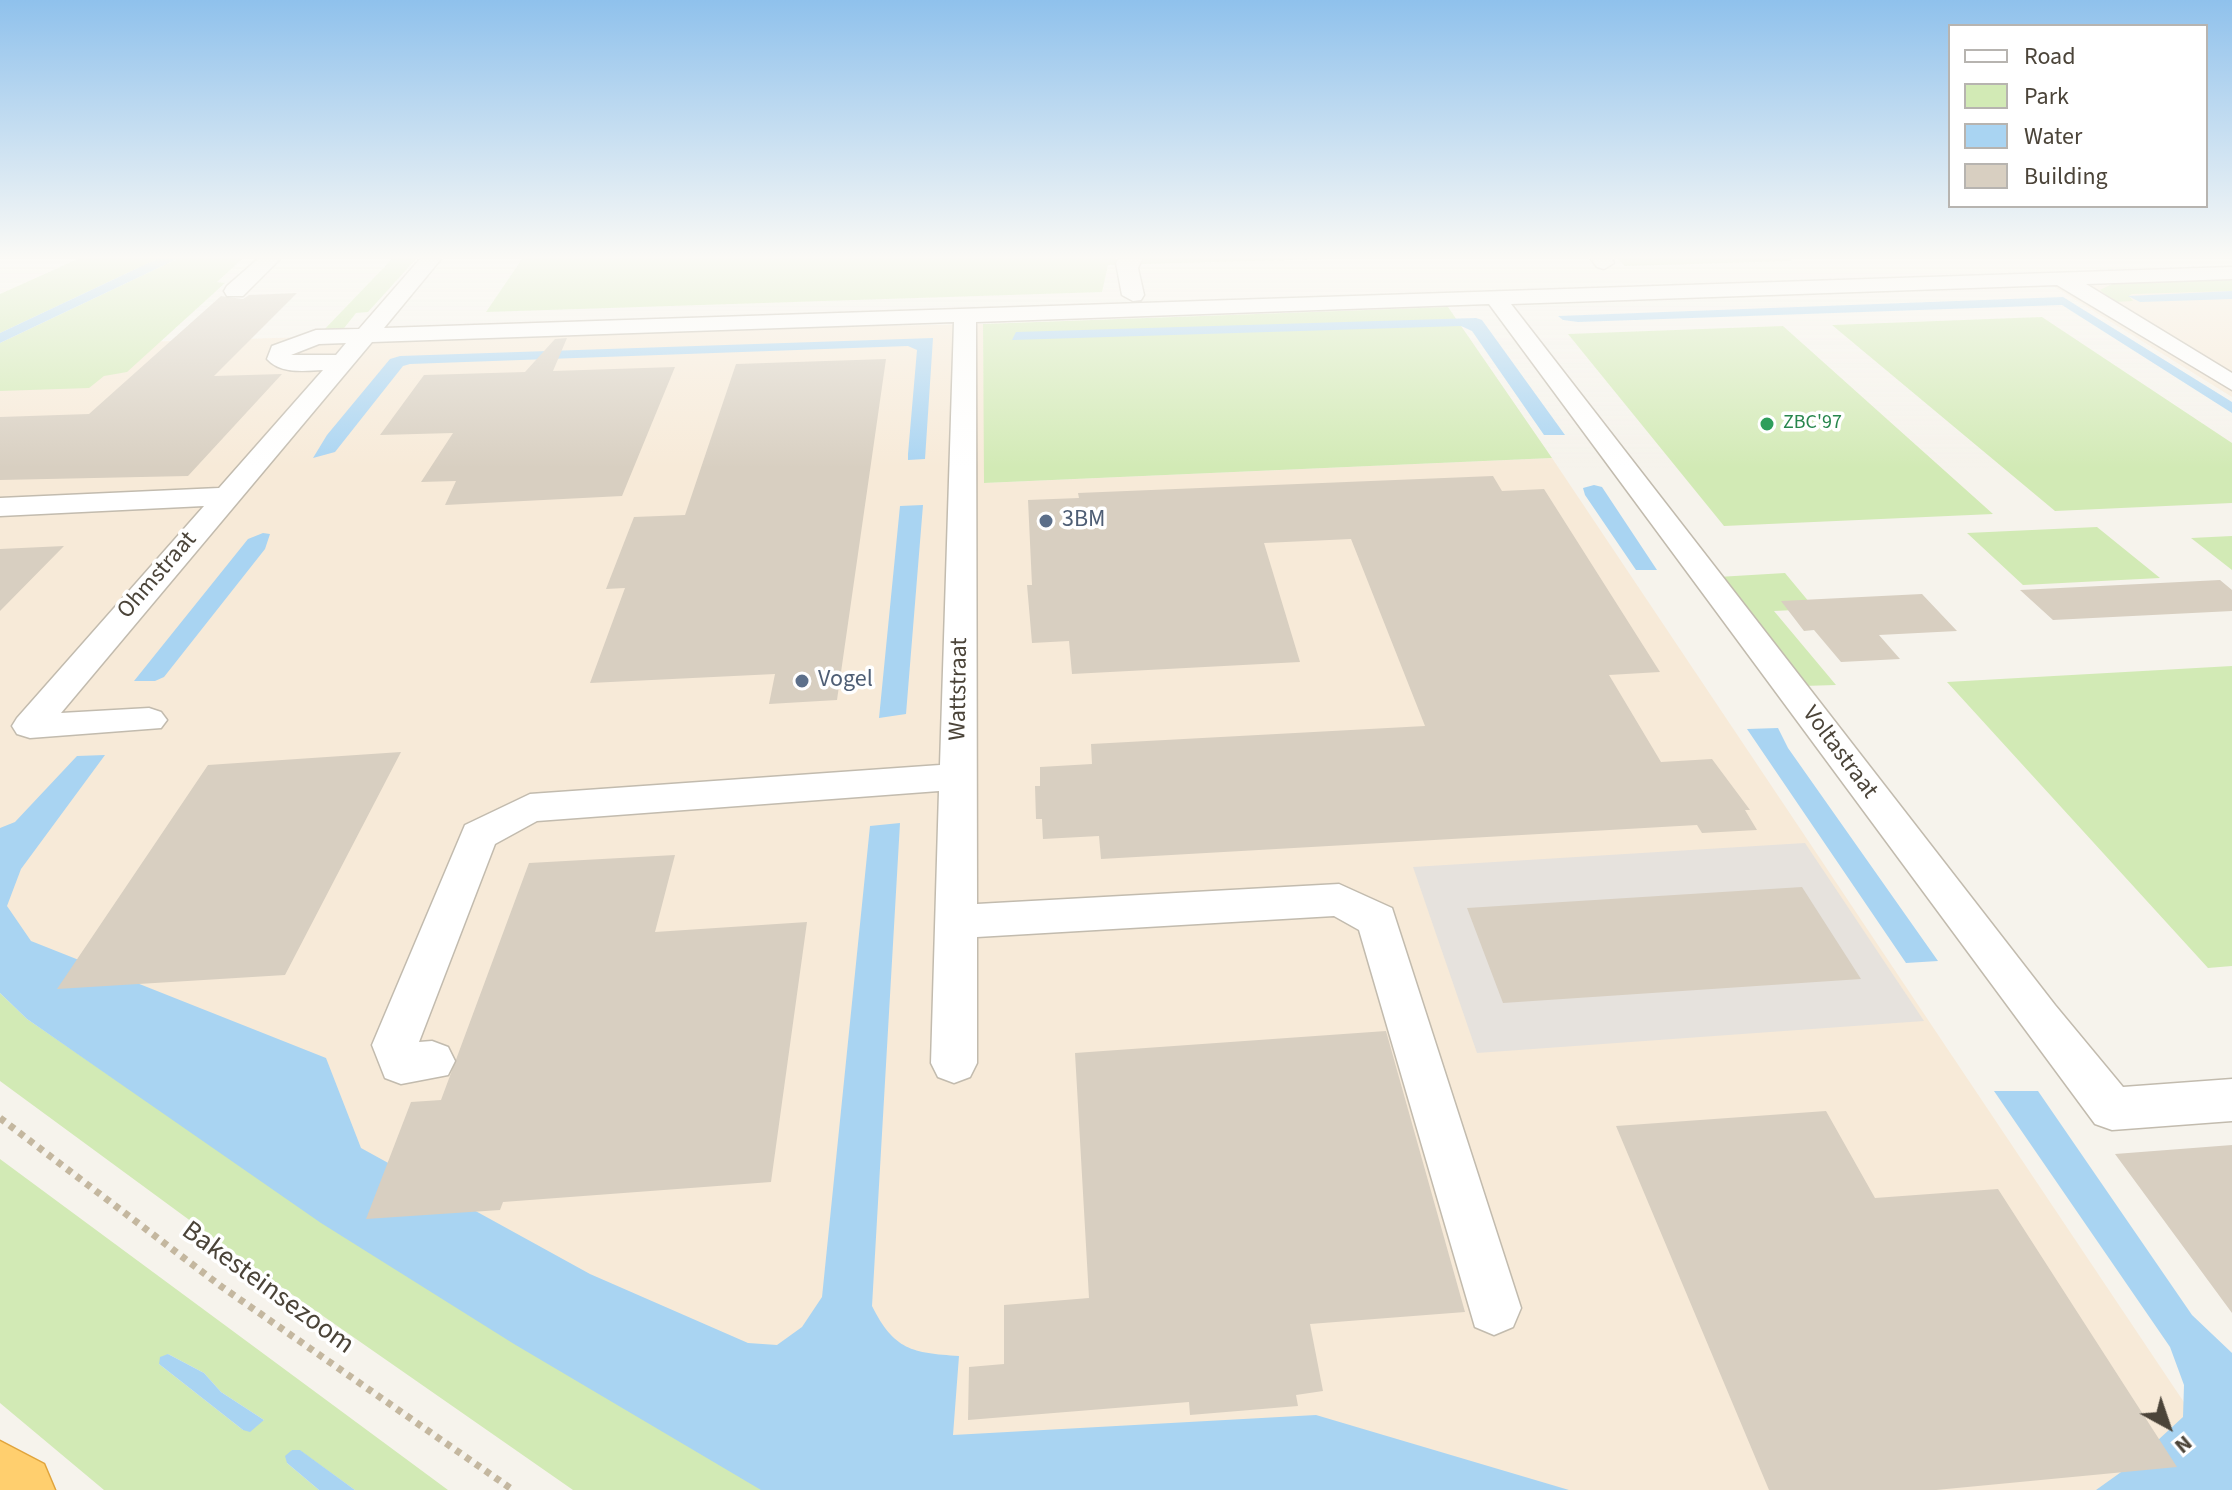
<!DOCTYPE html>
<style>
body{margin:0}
#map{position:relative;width:2232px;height:1490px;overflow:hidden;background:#f6f3ec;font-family:"Source Sans 3",sans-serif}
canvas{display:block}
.legend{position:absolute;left:1948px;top:24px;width:260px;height:184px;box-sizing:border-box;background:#fff;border:2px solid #b7b4b0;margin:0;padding:10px 14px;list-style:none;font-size:24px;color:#4b4439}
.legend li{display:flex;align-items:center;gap:16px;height:40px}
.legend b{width:40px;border:2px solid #b7b4b0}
.north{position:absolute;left:2128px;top:1386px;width:80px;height:80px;-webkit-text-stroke:6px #fff;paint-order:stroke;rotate:140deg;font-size:22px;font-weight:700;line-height:32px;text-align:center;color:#4b4439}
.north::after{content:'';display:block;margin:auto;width:28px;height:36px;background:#4b4439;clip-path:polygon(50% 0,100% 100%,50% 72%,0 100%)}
</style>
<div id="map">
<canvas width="2232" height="1490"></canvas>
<ul class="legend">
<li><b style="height:10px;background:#fff"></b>Road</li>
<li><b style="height:22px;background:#d2eab5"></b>Park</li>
<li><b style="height:22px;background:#a9d4f2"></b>Water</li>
<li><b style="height:22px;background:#d8cfc1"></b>Building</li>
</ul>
<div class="north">N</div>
</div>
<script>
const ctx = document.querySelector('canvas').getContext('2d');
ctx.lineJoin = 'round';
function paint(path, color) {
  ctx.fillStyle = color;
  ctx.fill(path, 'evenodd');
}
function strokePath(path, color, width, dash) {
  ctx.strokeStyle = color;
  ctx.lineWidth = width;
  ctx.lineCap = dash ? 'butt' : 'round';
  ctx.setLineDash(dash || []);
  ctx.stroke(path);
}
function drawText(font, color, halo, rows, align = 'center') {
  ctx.font = font + ' "Source Sans 3",sans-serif';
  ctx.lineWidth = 7;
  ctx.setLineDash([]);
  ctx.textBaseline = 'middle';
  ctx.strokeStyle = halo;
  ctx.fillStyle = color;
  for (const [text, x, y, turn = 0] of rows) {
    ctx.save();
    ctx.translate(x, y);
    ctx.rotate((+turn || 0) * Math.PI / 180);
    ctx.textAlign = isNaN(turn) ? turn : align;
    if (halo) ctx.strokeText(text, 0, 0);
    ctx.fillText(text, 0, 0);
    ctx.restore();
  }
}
paint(new Path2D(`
 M2232,283V397L2053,286Z
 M983,324L985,483L1552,458L2232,1474V1490H748L0,958V346L343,336Z`), '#f7ead8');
paint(new Path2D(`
 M1805,843L1924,1021L1477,1053L1413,867Z`), '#e6e2dd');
paint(new Path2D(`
 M78,259H157L0,333V294Z
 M177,259H242L217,282L225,283L127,372L104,376L89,388L0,391V343Z
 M392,259H416L368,312L356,313L341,332L320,334Z
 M522,259H1322L1108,265L1102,292L486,312Z
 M1618,259H1790L1792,261L1625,266Z
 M2232,279V291L2132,294L2129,296L2133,301L2115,302L2100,290L2114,283Z
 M1448,307L1552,458L984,483L983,324Z
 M2042,317L2232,443V503L2055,511L1832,325Z
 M1783,326L1993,514L1724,526L1568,334Z
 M2097,527L2160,578L2023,585L1967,533Z
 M2232,536V570L2191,538Z
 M1785,573L1815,609L1774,611L1836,685L1803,686L1718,577Z
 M2232,666V966L2208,968L1947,682Z
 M0,993L27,1019L163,1112L773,1490H573L267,1277L0,1081Z
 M0,1159L448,1490H355L299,1450H292L287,1463L319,1490H104L0,1403ZM168,1354L204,1373L221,1392L264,1420L243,1430L159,1364Z`), '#d2eab5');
paint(new Path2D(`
 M157,259H177L0,343V333Z
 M2232,291V299L2140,302L2128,296Z
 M2063,297L2232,402V413L2062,305L1578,322L1563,320L1558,316Z
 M1476,318L1482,320L1565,435H1544L1472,331L1461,326L1012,340L1016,332Z
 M933,338L925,459L908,460V454L917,350L908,346L410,364L403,366L335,452L313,458L327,435L390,359L400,356Z
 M1594,485L1602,487L1657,570H1636L1585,495L1583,488Z
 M923,505L906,714L879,718L900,506Z
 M263,533L270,534L265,549L164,677L155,681H134L248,539Z
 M1778,728L1788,748L1938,961L1906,963L1747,729Z
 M105,755L21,869L7,906L31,941L326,1058L361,1148L590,1274L748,1343L777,1345L802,1327L822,1297L870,826L900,823L872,1306C894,1350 912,1353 959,1356L953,1435L1316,1415L1569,1490H761L514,1344L321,1223L27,1019L0,993V828L15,822L77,756Z
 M1994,1091H2038L2192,1315L2232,1353V1490H2096L2131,1465L2183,1417L2184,1385L2170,1347Z
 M168,1354L204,1373L221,1392L264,1420L250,1432L243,1430L159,1364L160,1357Z
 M292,1450H300L355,1490H319L287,1463L285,1456Z`), '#a9d4f2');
paint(new Path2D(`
 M297,293L214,376L282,374L188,476L0,480V417L89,414L221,296L243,299L249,295Z
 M567,338L553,371L675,367L622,496L445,505L456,481L421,482L453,433L380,435L424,375L525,372L555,339Z
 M886,359L837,700L769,704L775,674L590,683L625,588L606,589L634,517L685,515L736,364Z
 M1493,476L1502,491L1544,489L1660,672L1609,675L1661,762L1712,759L1750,810H1745L1757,830L1702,833L1697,825L1101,859L1099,836L1043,839L1042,819H1036L1035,786H1040V767L1092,764L1091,744L1425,726L1351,539L1264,543L1300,662L1072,674L1069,641L1032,643L1027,585H1032L1028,500L1079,498L1078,493Z
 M64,546L0,611V549Z
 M2220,580L2232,590V611L2053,620L2020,590Z
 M1922,594L1957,631L1879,635L1900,659L1841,662L1814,630L1804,631L1781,601Z
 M401,752L285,975L57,989L208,765Z
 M675,855L655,932L807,922L771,1182L503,1202L500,1210L366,1219L411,1102L441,1100L529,863Z
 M1802,887L1861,979L1503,1003L1467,908Z
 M1386,1031L1465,1312L1310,1324L1323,1391L1296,1395L1298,1406L1190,1415L1189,1402L968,1420L969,1367L1004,1364V1305L1089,1298L1075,1053Z
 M1826,1111L1875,1198L1998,1189L2177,1467L1936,1490H1769L1616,1126Z
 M2232,1145V1313L2115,1154Z`), '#d8cfc1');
const minor = new Path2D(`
 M258,259H280L243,296H227L224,291L227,286Z
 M420,259H441L384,328L2232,267V279L2086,284L2232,373V390L2057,285L1511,304L2055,1005L2123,1087L2232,1079V1121L2112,1130L2095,1124L1489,304L976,322L977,904L1339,884L1392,908L1521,1308L1513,1327L1494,1335L1475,1327L1359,930L1334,916L977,937V1063L970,1077L954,1083L938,1077L931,1063L939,791L537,821L495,844L419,1042L432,1041L448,1047L455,1061L448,1075L401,1084L385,1078L372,1045L465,825L530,794L940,765L954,322L372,342L61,713L149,708L161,712L167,720L161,728L30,738L17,734L12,726L17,718L204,506L0,516V498L219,488L323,370C304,371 280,374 267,359L272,346L316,330L359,329ZM346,343L336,355H291L319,344Z
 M1118,259H1142L1138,268L1144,295L1141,300L1133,301L1122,295L1116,263Z
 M1591,259H1612L1614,263L1604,269L1597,267Z`);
const highway = new Path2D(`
 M0,1441L44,1464L55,1490H0Z`);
strokePath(minor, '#c2bbae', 3);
strokePath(highway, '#e0a43c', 3);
strokePath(new Path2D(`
 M0,1118L222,1287L513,1490`), '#c4b79f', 7, [6, 6]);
paint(minor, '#fff');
paint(highway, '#ffcf6e');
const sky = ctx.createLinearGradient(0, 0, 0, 468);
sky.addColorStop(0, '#8fc1ec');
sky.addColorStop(0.55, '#fbfaf6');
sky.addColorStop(1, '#fbfaf600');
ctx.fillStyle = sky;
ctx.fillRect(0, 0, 2232, 468);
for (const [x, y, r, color] of [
 [1767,424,8,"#2e9e5b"],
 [1046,521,8,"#5c6f8a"],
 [802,681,8,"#5c6f8a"]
]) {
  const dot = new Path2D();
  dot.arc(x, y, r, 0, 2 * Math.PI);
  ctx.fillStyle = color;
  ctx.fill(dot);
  strokePath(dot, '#fff', 3);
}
drawText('20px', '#27864d', '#fff', [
 ["ZBC'97",1783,424]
], 'left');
drawText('24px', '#4e5e75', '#fff', [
 ["3BM",1062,521],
 ["Vogel",818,681]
], 'left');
drawText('24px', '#4b4439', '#fff', [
 ["Ohmstraat",158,576,-49],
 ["Wattstraat",960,689,-89],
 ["Voltastraat",1839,753,53]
]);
drawText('28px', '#4b4439', '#fff', [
 ["Bakesteinsezoom",267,1289,36]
]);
</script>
